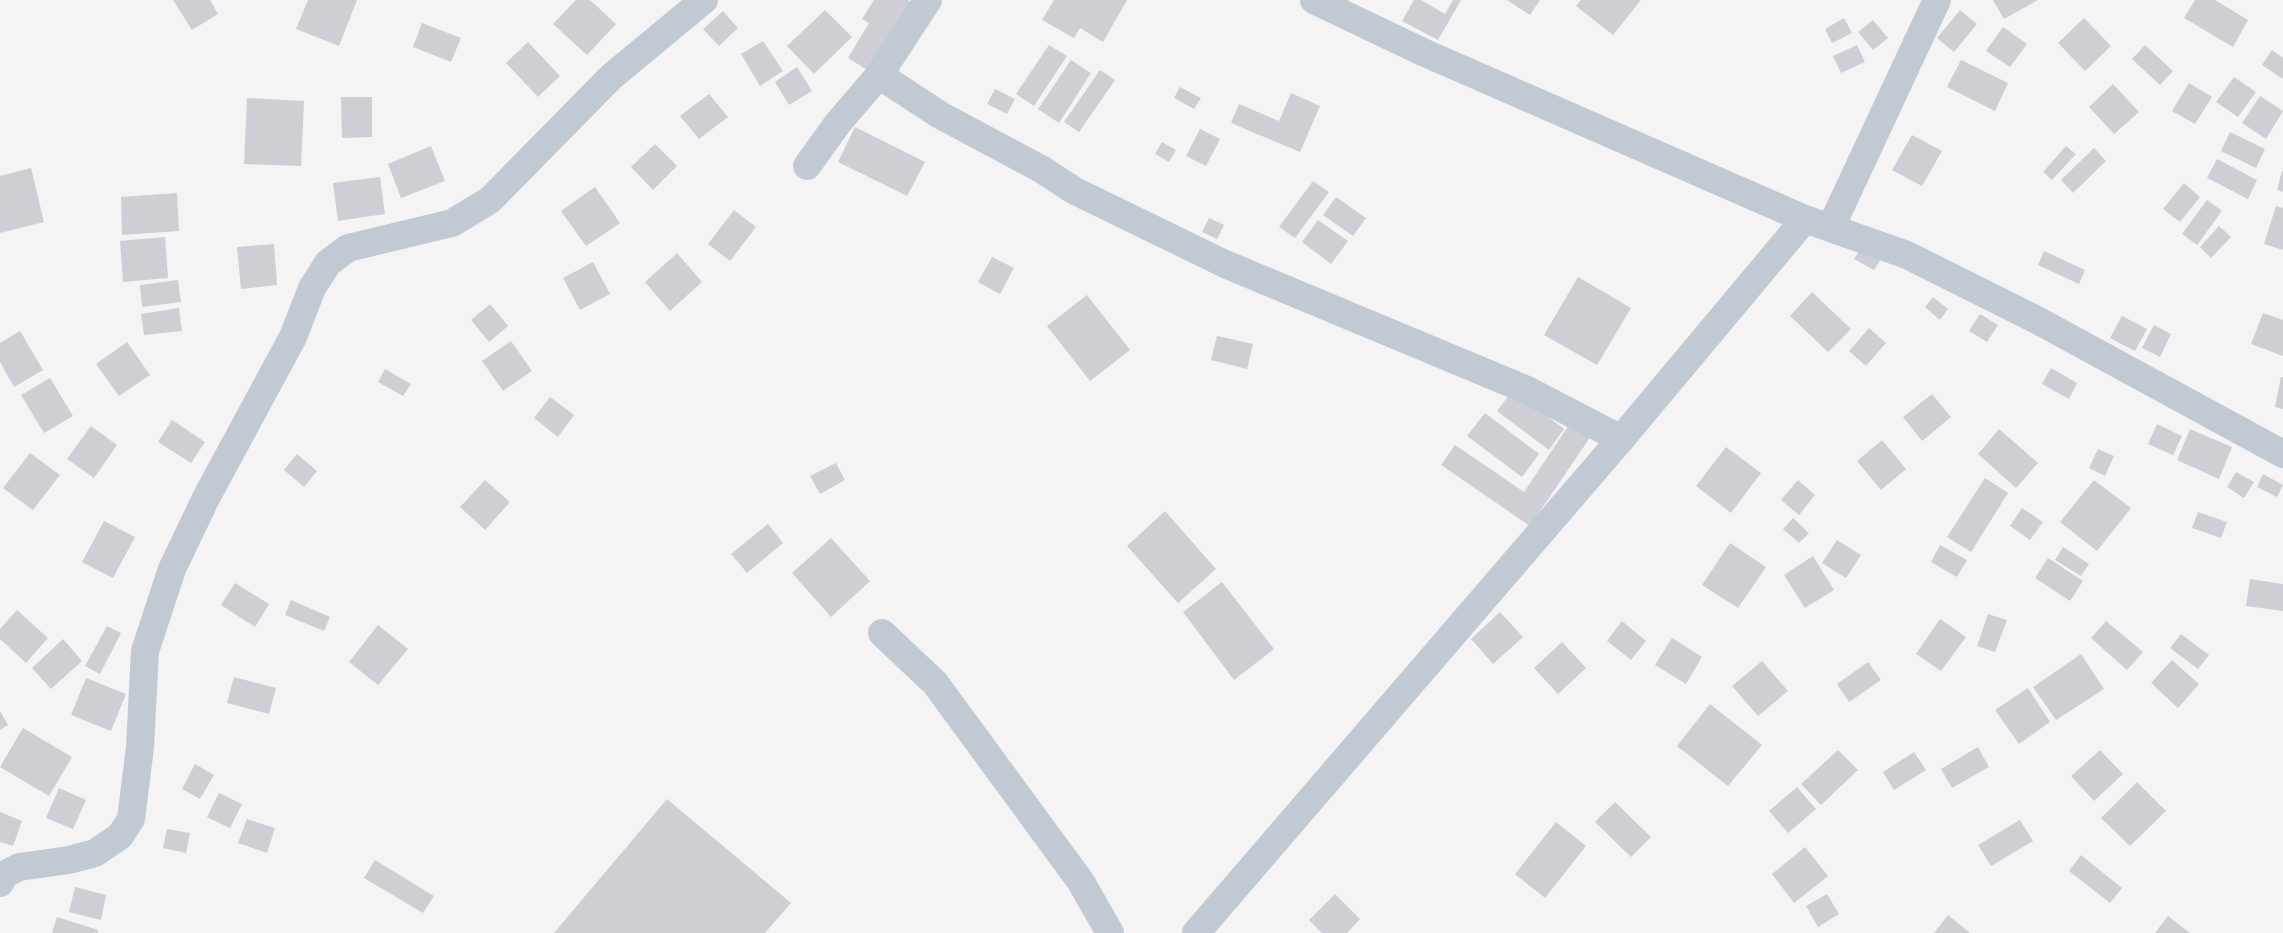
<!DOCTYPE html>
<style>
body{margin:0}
canvas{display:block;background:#f5f3f3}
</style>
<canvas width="2283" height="933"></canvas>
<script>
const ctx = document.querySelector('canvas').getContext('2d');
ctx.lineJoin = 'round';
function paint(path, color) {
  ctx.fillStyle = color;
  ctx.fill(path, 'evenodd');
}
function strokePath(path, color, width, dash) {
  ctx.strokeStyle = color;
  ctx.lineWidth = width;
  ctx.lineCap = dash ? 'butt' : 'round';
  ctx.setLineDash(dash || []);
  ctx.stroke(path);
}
paint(new Path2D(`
 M173,0H210L218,14L192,30Z
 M308,0H357L339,46L296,29Z
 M576,0H590L616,24L587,55L553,24Z
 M874,0H908L915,5L872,73L848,58L869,23L862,19Z
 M1054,0H1127L1103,42L1080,28L1074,38L1042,20Z
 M1414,0H1421L1445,14L1453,0H1461L1438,40L1402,21Z
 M1507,0H1540L1530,15Z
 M1581,0H1641L1613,35L1576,6Z
 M1993,0H2038L2004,19Z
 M2195,0H2215L2248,20L2233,47L2184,18Z
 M825,10L852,37L814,74L787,46Z
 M1960,10L1977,24L1954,52L1937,38Z
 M723,11L738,28L719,46L703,29Z
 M1844,18L1852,33L1832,43L1825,29Z
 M2084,18L2111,46L2085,71L2058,43Z
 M1873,20L1888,38L1873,50L1858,32Z
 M422,23L461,38L451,62L413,47Z
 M2003,27L2027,44L2010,67L1986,51Z
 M763,41L783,71L760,86L741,54Z
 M528,42L560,76L538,97L506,63Z
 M1049,45L1067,56L1034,106L1016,94Z
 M1857,45L1865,62L1841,73L1833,56Z
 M2145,45L2173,71L2160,85L2132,59Z
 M2272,50L2283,58V79L2262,65Z
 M1071,60L1091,73L1059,123L1038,109Z
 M1961,60L2008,83L1995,111L1947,87Z
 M797,67L812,91L789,105L775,82Z
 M1100,70L1115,80L1079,132L1064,122Z
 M2234,77L2256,92L2238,117L2216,102Z
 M2189,83L2212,97L2195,124L2172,111Z
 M2113,84L2139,112L2114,134L2089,107Z
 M1180,87L1201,98L1194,109L1174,98Z
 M995,89L1015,99L1007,114L987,104Z
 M1291,93L1320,106L1300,152L1231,123L1239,104L1279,121Z
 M709,94L728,117L699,139L680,116Z
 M2260,96L2283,111L2266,139L2242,123Z
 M341,97H372V137L342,138Z
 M247,98L304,101L301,166L244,164Z
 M855,127L925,162L907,196L838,162Z
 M1200,129L1220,139L1206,166L1186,156Z
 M2230,132L2265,149L2256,168L2221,151Z
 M1912,135L1942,151L1922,186L1892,170Z
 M1162,142L1176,150L1169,162L1155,154Z
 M655,144L677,166L653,190L631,167Z
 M431,146L445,181L401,198L388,164Z
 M2066,146L2076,154L2052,180L2043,172Z
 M2094,148L2106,161L2073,193L2061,180Z
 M2217,159L2257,180L2248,199L2207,178Z
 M31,168L44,222L0,233V176Z
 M2282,171H2283V192L2277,190Z
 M380,177L385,214L338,221L333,183Z
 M1313,181L1329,192L1295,238L1279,227Z
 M2184,183L2200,197L2180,222L2163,209Z
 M595,187L620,223L586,246L561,211Z
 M177,193L179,231L122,235L121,197Z
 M1336,197L1366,218L1353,236L1323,215Z
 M2207,200L2222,211L2197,245L2182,234Z
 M2276,206L2283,208V250L2264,244Z
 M734,210L756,227L730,261L708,244Z
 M1209,218L1224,225L1217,239L1202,232Z
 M1318,220L1348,241L1331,264L1302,242Z
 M2219,226L2231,237L2211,258L2200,247Z
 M165,237L168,278L123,282L120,241Z
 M274,244L277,285L241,289L237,247Z
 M1861,248L1881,259L1874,270L1854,259Z
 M2044,251L2085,270L2079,284L2038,265Z
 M677,253L702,282L670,311L645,282Z
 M992,257L1014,268L1000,294L978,282Z
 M593,262L610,294L580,310L563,278Z
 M1578,277L1631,308L1597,365L1544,335Z
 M178,280L181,302L142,307L140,285Z
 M1812,292L1851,329L1828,352L1790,316Z
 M1087,295L1130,350L1090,381L1047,326Z
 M1933,297L1948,309L1940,320L1925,307Z
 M490,304L508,326L489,342L471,320Z
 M179,308L182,331L144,335L141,314Z
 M2263,313L2283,320V356L2251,344Z
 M1980,314L1998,325L1987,342L1969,331Z
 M2122,316L2147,329L2135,351L2110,338Z
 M2154,325L2171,334L2160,357L2142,348Z
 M1869,328L1886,343L1866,366L1849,351Z
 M20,331L43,370L14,387L0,362V343Z
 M1217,336L1253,344L1247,369L1211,360Z
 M511,341L532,371L503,391L482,361Z
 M127,342L150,375L119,396L96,364Z
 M2051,368L2077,383L2069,399L2042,384Z
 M385,369L411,384L403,396L378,382Z
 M2281,377H2283V409L2275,407Z
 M50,378L73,416L44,433L21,395Z
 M1513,390L1564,429L1549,450L1497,411Z
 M1932,394L1951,417L1922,441L1903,417Z
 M550,397L574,415L558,437L534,418Z
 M1485,413L1539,454L1522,477L1467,436Z
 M172,420L205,442L191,463L158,442Z
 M1571,422L1591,436L1530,526L1441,465L1455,445L1524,492Z
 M2157,424L2182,436L2173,455L2148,444Z
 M91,426L117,445L94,478L67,459Z
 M1999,429L2038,463L2016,488L1978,454Z
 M2190,429L2232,447L2219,479L2177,460Z
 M1882,440L1906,469L1881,490L1857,461Z
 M1726,447L1761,473L1731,513L1696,486Z
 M2098,449L2114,456L2105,476L2089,468Z
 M30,453L60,475L33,510L3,488Z
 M297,454L317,471L304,487L284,470Z
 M836,463L845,480L820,494L810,476Z
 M2236,472L2254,482L2244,498L2227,487Z
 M2263,474L2283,485L2277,497L2257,487Z
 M1985,478L2008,493L1971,552L1947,537Z
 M485,480L510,502L485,530L460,507Z
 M1798,480L1815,495L1799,515L1781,500Z
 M2094,480L2131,508L2097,551L2060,522Z
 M2022,508L2043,522L2030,540L2010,526Z
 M1165,511L1216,569L1178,603L1127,546Z
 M2198,512L2227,522L2221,538L2192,528Z
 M1793,518L1809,533L1799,543L1783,529Z
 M104,521L135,537L113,578L82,562Z
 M768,524L783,543L747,573L731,554Z
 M831,538L870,581L831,617L792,573Z
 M1837,540L1861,555L1846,578L1822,563Z
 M1730,543L1766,567L1738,608L1702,585Z
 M1940,545L1967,560L1957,577L1931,562Z
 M2063,547L2089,564L2081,576L2055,560Z
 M1813,556L1834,590L1805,608L1784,575Z
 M2048,558L2083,581L2070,601L2035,578Z
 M2250,579L2283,584V611L2246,606Z
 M1222,582L1274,649L1234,680L1183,612Z
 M235,583L269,604L255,627L221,605Z
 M291,600L330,617L324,631L285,615Z
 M17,610L48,638L26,663L0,639V629Z
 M1500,612L1523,637L1493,664L1471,639Z
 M1988,614L2007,620L1995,652L1977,646Z
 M1940,619L1966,637L1941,671L1916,654Z
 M1622,621L1646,641L1631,660L1607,641Z
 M2106,621L2143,652L2127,670L2091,638Z
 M378,625L408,649L378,685L349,662Z
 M107,626L121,633L100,674L85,666Z
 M2181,634L2209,655L2198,669L2170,648Z
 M1672,638L1702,657L1686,684L1655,665Z
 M63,639L82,661L51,689L32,668Z
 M1562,642L1586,668L1558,694L1534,668Z
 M2081,654L2104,689L2056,720L2033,687Z
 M2172,660L2199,684L2178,708L2151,683Z
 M1762,661L1788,691L1758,716L1732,686Z
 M1868,662L1881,680L1849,702L1837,684Z
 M234,677L276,688L269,714L227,703Z
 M86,678L126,694L111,731L71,715Z
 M2028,688L2050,722L2019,744L1995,710Z
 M1710,704L1762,745L1728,786L1677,746Z
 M0,711L8,725L0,730Z
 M23,728L72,757L49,796L0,767Z
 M1978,747L1989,767L1952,788L1941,769Z
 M1838,750L1858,770L1821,805L1801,784Z
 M2100,750L2123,774L2094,801L2071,776Z
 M1914,752L1926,770L1894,790L1883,772Z
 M195,764L214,775L200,799L182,789Z
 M2137,782L2166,811L2130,846L2101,818Z
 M1797,787L1816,809L1788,833L1769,811Z
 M59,788L86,800L73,829L46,818Z
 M219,793L242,804L230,828L207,817Z
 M667,799L791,903L765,933H554Z
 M1615,802L1651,837L1631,857L1595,822Z
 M0,812L22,821L13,846L0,842Z
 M247,819L275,828L267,853L238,843Z
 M2020,820L2033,841L1991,866L1978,845Z
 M1556,822L1586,846L1545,898L1515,874Z
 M167,829L190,833L186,853L163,848Z
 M1805,847L1828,876L1794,903L1772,874Z
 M2081,855L2122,888L2110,903L2069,871Z
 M375,860L434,896L423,913L364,878Z
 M75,887L106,895L101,920L69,912Z
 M1335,894L1360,919L1347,933H1322L1309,920Z
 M1827,894L1839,914L1818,927L1806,906Z
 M1948,915L1970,933H1934Z
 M2168,916L2190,933H2155Z
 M57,917L98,930V933H52Z`), '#cdcfd5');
strokePath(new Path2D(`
 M1314,0L1425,53L1805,219L1907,255L2037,320L2283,454
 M879,75L940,115L1041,169L1075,191L1225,264L1527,390L1621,439
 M807,166L838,123L879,75L928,0
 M1831,227L1937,0
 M882,633L935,683L1081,882L1110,933
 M0,883L4,875L19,867L69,860L95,853L120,836L131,819L140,747L145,651L172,569L207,496L293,337L312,288L328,263L348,248L452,223L490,200L611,77L704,0
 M1196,933L1621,439L1805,219`), '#c1cad2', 28);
</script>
